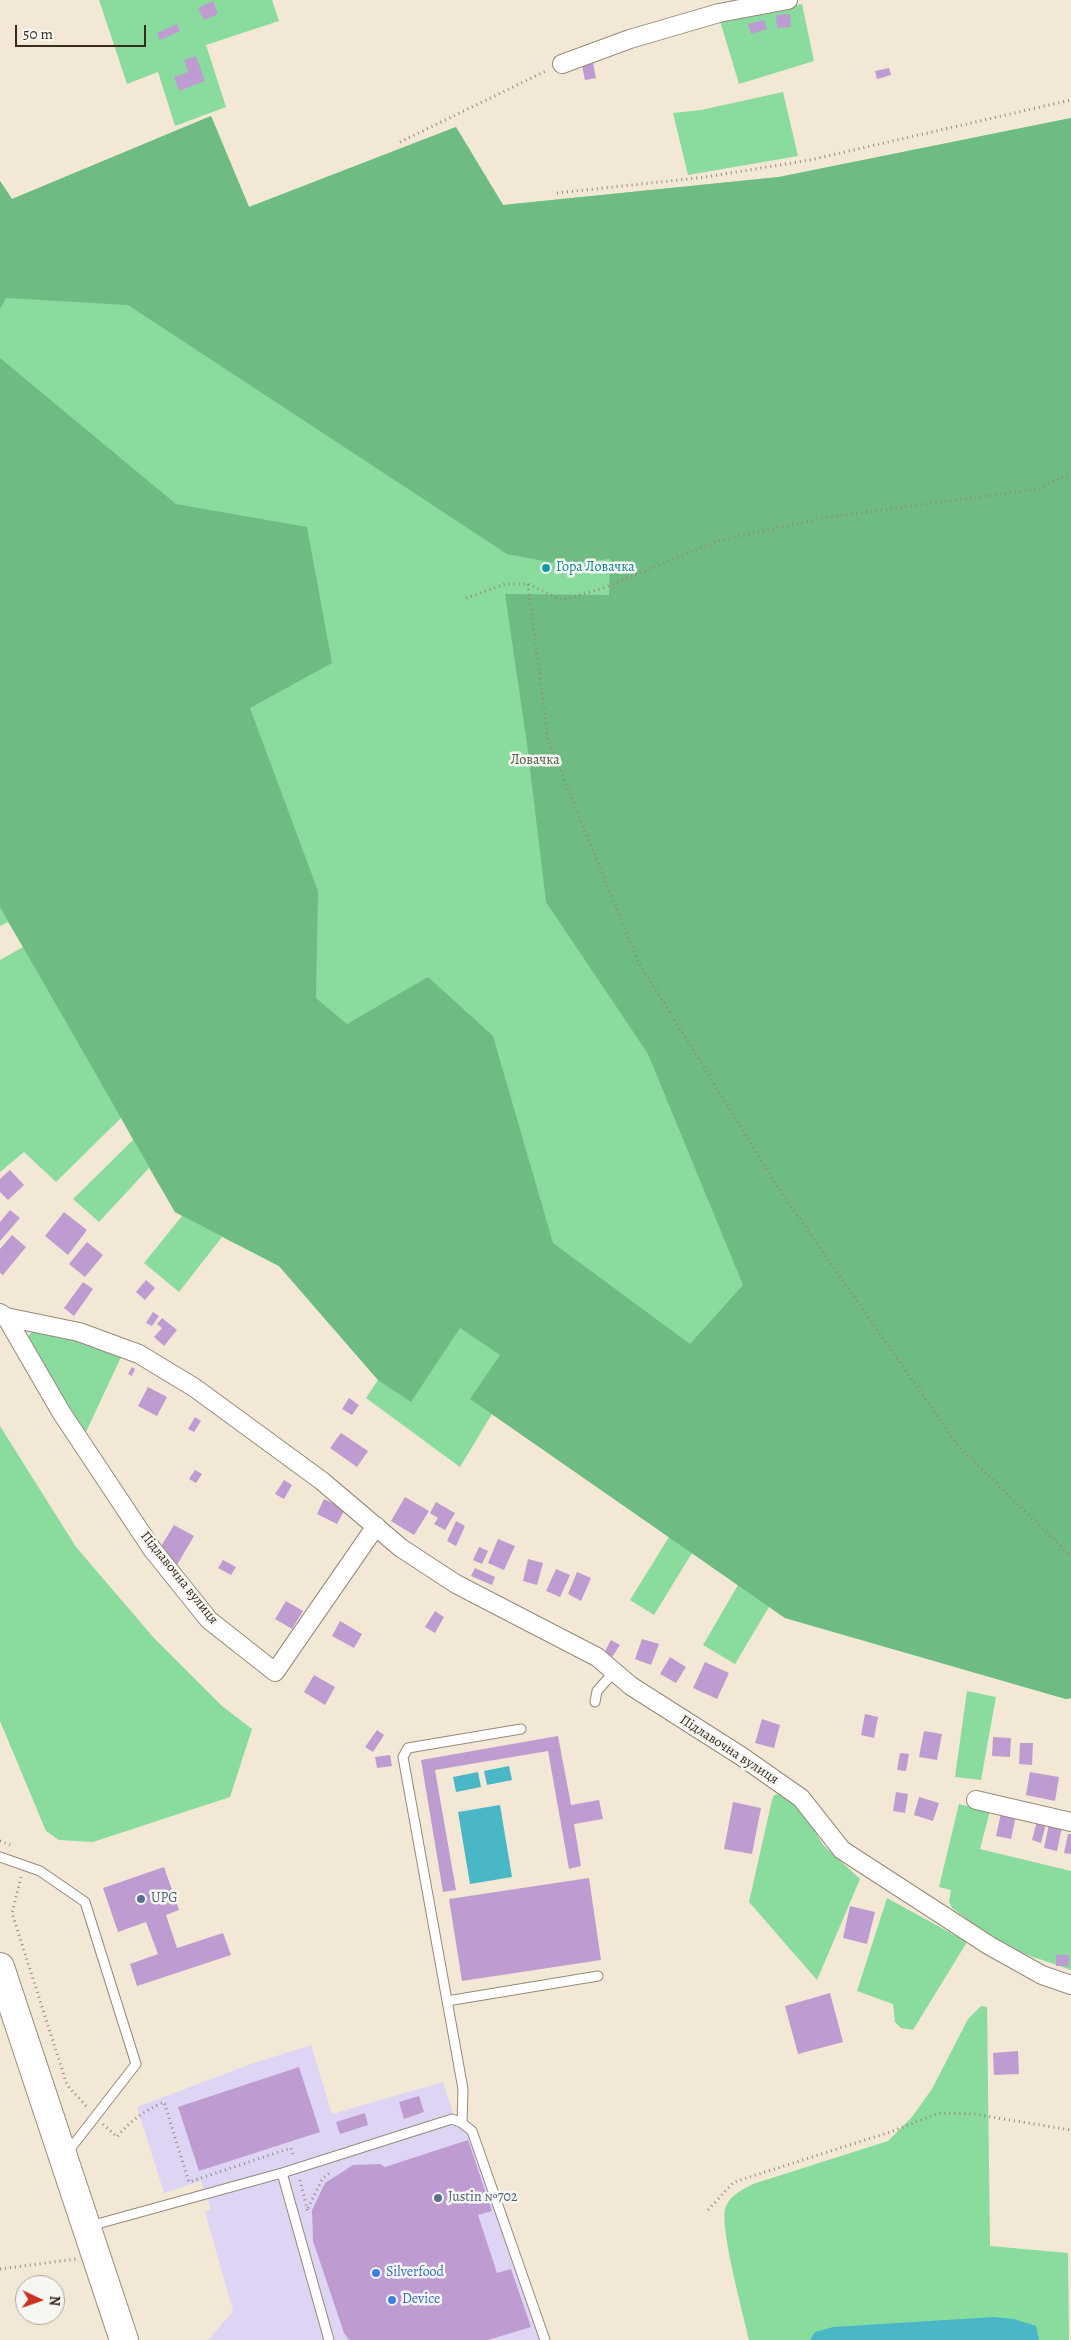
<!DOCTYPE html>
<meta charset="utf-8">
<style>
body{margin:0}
#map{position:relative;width:1071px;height:2340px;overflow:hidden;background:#f3e8d5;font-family:Alegreya,serif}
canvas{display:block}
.north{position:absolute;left:15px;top:2275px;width:50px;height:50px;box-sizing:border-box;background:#f6f6f2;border:1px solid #aba49d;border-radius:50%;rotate:93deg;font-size:14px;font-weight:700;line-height:20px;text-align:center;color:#3b2a1e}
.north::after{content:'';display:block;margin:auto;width:18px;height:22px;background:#c8321e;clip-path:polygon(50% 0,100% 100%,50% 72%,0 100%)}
.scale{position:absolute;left:15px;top:25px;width:131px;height:22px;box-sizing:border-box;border:2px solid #3b2a1e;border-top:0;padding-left:6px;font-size:15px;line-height:18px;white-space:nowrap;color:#3b2a1e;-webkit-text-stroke:4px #f6f6f2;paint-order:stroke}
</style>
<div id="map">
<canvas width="1071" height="2340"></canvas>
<div class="north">N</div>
<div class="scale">50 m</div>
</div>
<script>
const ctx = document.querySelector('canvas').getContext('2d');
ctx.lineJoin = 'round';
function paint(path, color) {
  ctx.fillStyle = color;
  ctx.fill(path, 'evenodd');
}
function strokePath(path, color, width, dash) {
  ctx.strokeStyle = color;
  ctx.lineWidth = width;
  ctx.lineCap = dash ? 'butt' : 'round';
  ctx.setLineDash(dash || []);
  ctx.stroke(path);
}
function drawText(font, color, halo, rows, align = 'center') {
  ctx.font = font + ' Alegreya,serif';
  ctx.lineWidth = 5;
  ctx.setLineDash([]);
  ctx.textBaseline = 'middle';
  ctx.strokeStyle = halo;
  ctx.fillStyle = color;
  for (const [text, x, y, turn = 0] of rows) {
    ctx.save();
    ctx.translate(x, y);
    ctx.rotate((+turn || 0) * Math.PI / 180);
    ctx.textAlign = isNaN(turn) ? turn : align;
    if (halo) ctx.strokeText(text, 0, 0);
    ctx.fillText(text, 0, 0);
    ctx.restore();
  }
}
paint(new Path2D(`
 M311,2045L332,2114L443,2082L456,2121L472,2131L545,2340H208L233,2311L205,2212L211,2209L201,2181L164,2193L137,2107L251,2064Z`), '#ded5f5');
paint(new Path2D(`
 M99,0H272L279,21L206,45L226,107L175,126L158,72L127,84Z
 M802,4L814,61L739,84L720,21Z
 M783,92L798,156L688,175L673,113L701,110Z
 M211,116L249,207L456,127L503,205L779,177L1071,118V1698L1066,1699L785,1618L769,1607L735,1664L703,1645L738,1585L692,1553L654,1615L630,1600L669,1537L492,1414L460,1467L366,1398L378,1380L279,1266L222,1237L179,1292L144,1263L182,1216L175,1212L149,1168L99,1222L73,1199L133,1140L121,1118L56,1182L24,1152L0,1172V960L23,947L8,922L0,926V181L12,199Z
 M46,1330L122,1355L85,1434L60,1402L27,1337L33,1331Z
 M0,1426L76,1547L153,1637L222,1706L252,1729L230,1797L93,1842L59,1840L46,1831L0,1721Z
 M967,1691L996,1697L981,1780L955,1777Z
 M779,1794L790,1800L806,1816L823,1845L860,1879L817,1980L749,1902L772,1800L774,1795Z
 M959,1804L990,1811L980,1849L1071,1871V1970L1013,1950L987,1935L952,1908L949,1902L951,1890L939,1887Z
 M887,1898L967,1942L913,2030L901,2028L895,2022L893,2004L857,1991Z
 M981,2006L987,2007L990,2246L1068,2253L1069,2340H749C744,2316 718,2224 726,2206C732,2194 742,2190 753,2184L888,2141L912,2117L932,2089L968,2019Z`), '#89dc9d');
paint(new Path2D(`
 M211,116L249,207L456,127L503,205L779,177L1071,118V1698L1066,1699L785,1618L470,1399L500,1355L460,1328L411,1402L378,1380L279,1266L175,1212L0,907V358L176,504L307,527L332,663L250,708L318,891L316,998L347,1024L428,977L493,1036L553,1243L690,1344L743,1285L648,1054L546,902L527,744L505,594L609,595L610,559L560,564L507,554L128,305L6,298L0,309V181L12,199Z`), '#6ebc84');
paint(new Path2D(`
 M509,1766L512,1780L487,1785L484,1771Z
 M478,1772L481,1787L456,1792L453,1777Z
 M500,1805L512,1877L470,1884L458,1812Z
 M994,2317L1014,2319L1036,2326L1039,2340H810L815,2332L833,2327Z`), '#4ab7c6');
paint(new Path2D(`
 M213,1L218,14L204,20L198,8Z
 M790,14L791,27L777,28L776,15Z
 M764,20L767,29L751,34L748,24Z
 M177,24L180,31L160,40L157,33Z
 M196,56L205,81L179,91L174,77L188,72L184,60Z
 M592,58L596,78L585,80L581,61Z
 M889,68L891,75L877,79L875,71Z
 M10,1170L24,1185L8,1200L0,1192V1179Z
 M10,1210L20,1218L0,1241V1222Z
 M64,1212L87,1230L68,1255L45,1236Z
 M12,1235L26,1247L3,1275L0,1273V1249Z
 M87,1242L103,1255L85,1277L69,1264Z
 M146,1280L155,1288L145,1300L136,1292Z
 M83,1282L93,1289L74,1316L64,1308Z
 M153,1312L159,1316L152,1326L146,1323Z
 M162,1318L177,1330L164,1346L154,1337L162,1328L157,1324Z
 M132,1367L135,1369L132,1376L128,1374Z
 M148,1387L167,1397L157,1416L138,1406Z
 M349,1398L359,1405L352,1415L342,1409Z
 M195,1417L201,1421L194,1432L188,1429Z
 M341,1433L368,1451L357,1467L330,1448Z
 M195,1470L202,1474L196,1483L189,1479Z
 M284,1480L292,1485L284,1499L275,1494Z
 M405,1497L429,1511L414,1535L391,1521Z
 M324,1499L345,1509L337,1524L317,1514Z
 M436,1502L455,1513L445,1530L434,1524L438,1518L430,1513Z
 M456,1521L465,1526L456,1546L447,1541Z
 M174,1525L194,1536L177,1565L157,1553Z
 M498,1539L515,1546L504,1570L488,1563Z
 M479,1547L488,1551L482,1564L473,1560Z
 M528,1559L543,1563L537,1585L523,1581Z
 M223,1560L236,1567L231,1575L218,1568Z
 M475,1568L495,1577L492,1585L471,1576Z
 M556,1569L570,1575L560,1597L546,1591Z
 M577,1572L591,1578L581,1601L568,1594Z
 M286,1601L303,1611L292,1629L275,1619Z
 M435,1611L444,1617L435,1633L425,1627Z
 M340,1621L362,1634L354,1648L332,1636Z
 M642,1639L659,1644L651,1665L635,1659Z
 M611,1640L620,1645L612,1657L604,1653Z
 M670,1657L686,1667L676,1683L660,1674Z
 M705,1662L729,1673L717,1699L693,1688Z
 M314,1675L335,1687L325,1705L304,1692Z
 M865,1714L878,1717L874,1738L861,1735Z
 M762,1719L780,1725L774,1748L755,1743Z
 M377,1730L384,1735L373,1752L365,1747Z
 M924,1731L942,1734L937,1760L919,1757Z
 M558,1736L571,1805L599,1800L603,1819L574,1824L581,1866L569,1869L548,1751L435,1770L456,1890L443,1892L421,1760Z
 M993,1737L1011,1738L1010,1757L992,1756Z
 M1020,1743H1033L1032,1765L1019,1764Z
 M900,1753L909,1754L906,1771L897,1770Z
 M390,1755L392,1766L377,1768L375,1757Z
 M1030,1772L1059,1777L1055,1801L1026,1795Z
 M896,1792L908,1794L905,1813L893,1811Z
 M919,1797L939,1803L933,1821L914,1815Z
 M733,1802L761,1808L752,1854L724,1849Z
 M1001,1813L1016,1816L1011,1839L996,1836Z
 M1037,1821L1046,1824L1041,1843L1032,1840Z
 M1049,1824L1062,1827L1057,1851L1044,1848Z
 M1068,1834H1071V1854L1064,1853Z
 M164,1867L179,1910L166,1915L177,1948L223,1933L231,1955L137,1986L130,1964L158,1954L146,1922L118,1932L103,1888Z
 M589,1878L601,1960L462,1981L449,1899Z
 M850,1906L875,1912L867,1944L843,1938Z
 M1056,1955H1069V1966H1056Z
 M830,1993L843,2042L798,2054L785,2006Z
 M1018,2051L1019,2074L994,2075L993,2053Z
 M299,2067L320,2132L199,2171L178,2107Z
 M419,2096L424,2112L404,2119L399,2102Z
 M365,2113L368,2125L340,2134L336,2122Z
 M468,2140L492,2211L478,2215L497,2273L511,2269L531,2327L488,2340H349L344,2333L313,2241L312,2210L325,2183L353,2165L380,2164L385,2167Z`), '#be9cd1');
const service = new Path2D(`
 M595,1702L597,1691L613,1673
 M0,1857L40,1871L85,1902L136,2064L67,2153
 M447,2001L598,1976
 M462,2123L463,2089L403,1757L408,1748L521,1729
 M282,2173L329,2340
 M90,2226L282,2173L452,2119L462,2123L472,2131L545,2340`);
const minor = new Path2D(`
 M562,64L630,39L719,13L788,0
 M0,1313L6,1317L79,1332L139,1354L195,1388L322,1481L401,1548L456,1584L597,1657L631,1686L741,1756L801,1798L842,1850L990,1946L1042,1975L1071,1985
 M6,1317L61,1412L152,1549L209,1620L275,1672L376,1526
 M976,1800L1071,1822`);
const trunk = new Path2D(`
 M0,1967L124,2340`);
strokePath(service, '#97897a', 11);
strokePath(minor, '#97897a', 20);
strokePath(trunk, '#97897a', 30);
strokePath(new Path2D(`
 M400,142L548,70
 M557,193L706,177L810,160L1071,100
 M528,584L548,740L638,961L781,1192L959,1447L1071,1556
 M466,598L505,584H528L562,600L603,588L717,541L823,518L1038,489L1071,473
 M0,1841L13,1846
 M21,1877L12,1913L67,2085L87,2107
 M103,2124L117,2137C131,2120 144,2111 164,2102L189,2182L291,2148L294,2157
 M300,2180L308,2213
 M308,2208L323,2178L331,2172
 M708,2210L734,2182L893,2131L939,2113L973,2114L1071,2130
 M0,2269L76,2259`), '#97897a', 3, [1, 4]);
strokePath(service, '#fff', 9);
strokePath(minor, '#fff', 18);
strokePath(trunk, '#fff', 28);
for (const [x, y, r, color] of [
 [546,568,5,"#0f9aa8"],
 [141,1899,5,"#5c6f8a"],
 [438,2198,5,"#5c6f8a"],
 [376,2273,5,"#3f7fe0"],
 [392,2300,5,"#3f7fe0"]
]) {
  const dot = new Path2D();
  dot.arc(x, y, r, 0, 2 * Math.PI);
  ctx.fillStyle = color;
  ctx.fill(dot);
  strokePath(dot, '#f6f6f2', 2);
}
drawText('14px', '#0d838f', '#f6f6f2', [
 ["Гора Ловачка",556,568]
], 'left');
drawText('14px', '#4e563e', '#f6f6f2', [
 ["Ловачка",535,761]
]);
drawText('14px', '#3b2a1e', '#f6f6f2', [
 ["Підлавочна вулиця",179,1578,51],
 ["Підлавочна вулиця",729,1750,33]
]);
drawText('14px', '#4e5e75', '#f6f6f2', [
 ["UPG",151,1899],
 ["Justin №702",448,2198]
], 'left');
drawText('14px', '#366cbe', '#f6f6f2', [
 ["Silverfood",386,2273],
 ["Device",402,2300]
], 'left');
</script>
